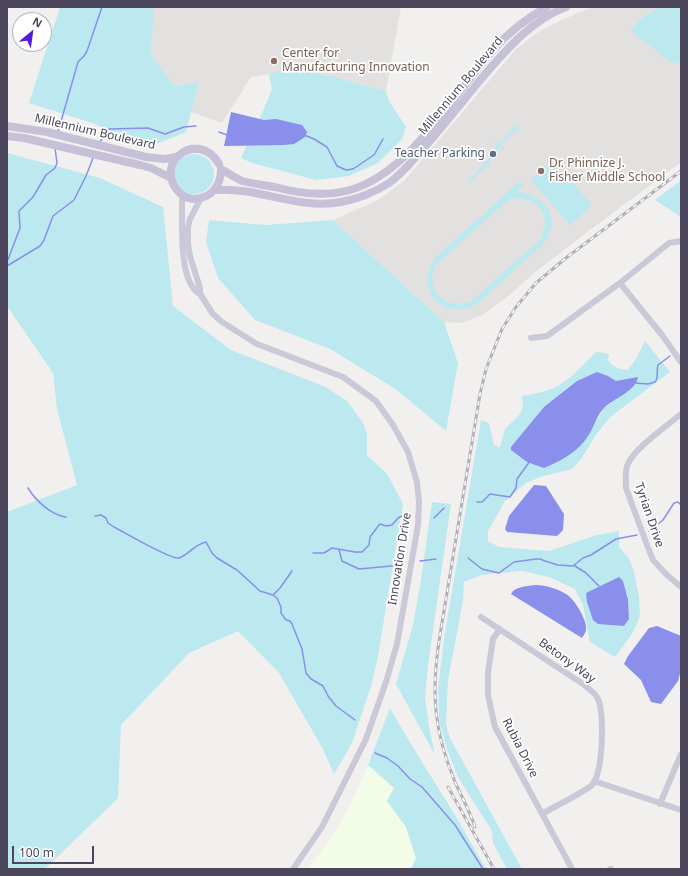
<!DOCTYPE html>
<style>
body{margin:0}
#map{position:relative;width:688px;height:876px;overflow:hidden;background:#f1f0ee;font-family:"Noto Sans",sans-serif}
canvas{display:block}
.frame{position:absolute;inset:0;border:8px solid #4b465b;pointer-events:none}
.north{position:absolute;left:12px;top:12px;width:40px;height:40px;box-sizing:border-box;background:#fff;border:1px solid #b7b5bd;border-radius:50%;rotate:29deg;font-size:11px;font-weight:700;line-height:16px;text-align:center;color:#4b465b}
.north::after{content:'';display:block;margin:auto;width:14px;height:18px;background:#551adf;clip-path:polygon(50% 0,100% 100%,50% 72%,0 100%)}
.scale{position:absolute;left:12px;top:846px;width:82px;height:18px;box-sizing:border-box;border:2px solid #4b465b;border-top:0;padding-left:5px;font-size:12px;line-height:14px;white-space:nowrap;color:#4b465b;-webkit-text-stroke:3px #fff;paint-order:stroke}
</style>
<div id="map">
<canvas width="688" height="876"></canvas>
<div class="frame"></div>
<div class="north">N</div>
<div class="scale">100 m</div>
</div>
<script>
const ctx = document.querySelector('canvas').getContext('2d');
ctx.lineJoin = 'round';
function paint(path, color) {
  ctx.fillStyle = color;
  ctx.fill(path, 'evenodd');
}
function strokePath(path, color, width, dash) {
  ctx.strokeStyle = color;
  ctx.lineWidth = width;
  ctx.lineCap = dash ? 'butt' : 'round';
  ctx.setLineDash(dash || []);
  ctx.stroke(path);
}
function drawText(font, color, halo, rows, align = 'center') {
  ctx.font = font + ' "Noto Sans",sans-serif';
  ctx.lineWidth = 3.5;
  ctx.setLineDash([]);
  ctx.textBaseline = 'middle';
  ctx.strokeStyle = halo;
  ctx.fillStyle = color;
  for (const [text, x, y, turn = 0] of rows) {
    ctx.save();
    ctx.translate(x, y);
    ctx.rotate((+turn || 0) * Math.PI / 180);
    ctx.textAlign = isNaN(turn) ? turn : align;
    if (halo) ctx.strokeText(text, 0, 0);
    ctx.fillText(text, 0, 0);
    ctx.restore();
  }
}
paint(new Path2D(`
 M368,765L394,788L387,801L406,827L416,858L411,869H308L338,828L356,793Z`), '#f3fce7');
paint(new Path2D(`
 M154,7H401L386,91L335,77L290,69L269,74L251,77L222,123L191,112L199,82L174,86L151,54Z
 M592,7H681V162L586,233L538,270L507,297L484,314L462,323L444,322L333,220L378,200L405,180L516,49L537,33L560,21Z`), '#e2e1e0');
paint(new Path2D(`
 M60,7H154L151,54L174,86L199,82L186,132L154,145L130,139L92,123L29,103Z
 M666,7H681V58L677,63H672L631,31C640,18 650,10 666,7Z
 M290,68L335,77L386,91L389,101L406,127L402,139L378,163L349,176L316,180L252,163L241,158L263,111L272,89L269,74Z
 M512,123L516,125L520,132H519L516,130L501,145L504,149H503L500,147L488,163L491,166V167L487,165L469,183L468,181L484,164L481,161L483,160L486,162L497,146L494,143L495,141L499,144L514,127Z
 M7,153L100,178L163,207L173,306L231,350L326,387L348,402L363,423L367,434V455L387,474L403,504L378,656L372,683L352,743L334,774L323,749L279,673L238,631L189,653L121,725L118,798L45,869H7V512L77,485L57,409L53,373L7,306Z
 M174 174a20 20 0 1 1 40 0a20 20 0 1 1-40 0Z
 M553,161L592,205L570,225L531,180Z
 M681,180V217L655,200Z
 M520,181L524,185L517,192C535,193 552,205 552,225C551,232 547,239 543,245C527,258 512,272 497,286C490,292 482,301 473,306C458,313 439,310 431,294C424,280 427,269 436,257ZM515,198C541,198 553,219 539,241L471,301C446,312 423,289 436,265L507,201Z
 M209,220L265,225L333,220L444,322L458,363L446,431L394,388L330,349L255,320L218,278L206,242Z
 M645,341L670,372L610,417L595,436L582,458L572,469L540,477L526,483L505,501L488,531V541L499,547L549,551L597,535L619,531V547L629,558L634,572L639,597L640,616L632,634L615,657L590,642L583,605L575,589L549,577L522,571L481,575L464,582L463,601L448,680L446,723L448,732L451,740L522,869H507L493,843L492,831L459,779L448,752L439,721L438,688L445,632L481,420L489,423L494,445L500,447L505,429L520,414L523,406L522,396C534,394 547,392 558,386C572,377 585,364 596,352L606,353L609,355L608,360C613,368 619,369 628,370L637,357ZM608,376L629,390L604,408L587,438L529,427L544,407ZM628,600L629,619L624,626L611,624Z
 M432,502L451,504L428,665L425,698L429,727L435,755L396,684L413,625L421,580Z
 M390,708L409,741L455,815L486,869H411L416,858L406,827L387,801L394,788L368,765Z`), '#bce8ef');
paint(new Path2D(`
 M231,112L264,120L276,119L302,125L307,132L305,137L294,144L284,145L224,146Z
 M597,372L608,376L616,381L638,377C636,391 615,398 605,407C597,414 594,428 588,436C579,451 559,462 544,468L527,462L511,450V447L544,407L577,381Z
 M534,485L546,486L564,514L563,530L557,536L507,532L505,529L509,516Z
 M619,577L623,581L628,600L629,619L624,626L598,624L593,620L587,602L586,593Z
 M536,585C546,585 558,589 566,594C574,598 587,620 586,629C586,632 584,635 582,638L511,594C515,586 528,586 536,585Z
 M657,626L681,636V670L678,681L661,704L651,702L641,680L624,664L628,656L649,628Z`), '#8a8feb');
strokePath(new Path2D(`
 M58,132L78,62L84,56L87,51L102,7
 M219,132L227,135
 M304,135L314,139L327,147L337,166L346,170L353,169L374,155L383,139
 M100,142L106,132L109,129L148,128L165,134L184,127L196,126
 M7,262L20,228L19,211L33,197L46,175L55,168L57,163L55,148
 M7,266L40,246L44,240L53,216L74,200L86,176L93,158
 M635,383L648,384L655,382C659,378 656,371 658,365L670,356
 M28,488C36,501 51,515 66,517
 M477,502H482L490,494L510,497L516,488L517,479L530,461
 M95,516L101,515L106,518L108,523L114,527C124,532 171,560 179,558C187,556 195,544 206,542L212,553L217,558L237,570L260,591L273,595L277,598L281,607V613L286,620L290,621L292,624L302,649L306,673L311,679L323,686L328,696L336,706L355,720
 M434,518L444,508
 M649,531L663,520L674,503L678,502L681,505
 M339,550L342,561L359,569L402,565
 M313,553H324L332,548L355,552H362L369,545L370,537L379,525L380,524L386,526L392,525L398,518L402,516
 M468,558L482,569L499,573L514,562L536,559H540L545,561L558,565L573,566L583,558L591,555L616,539L637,535
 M420,561L436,559
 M575,566L586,573L599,586
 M273,595L280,588L292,571
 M375,753L387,758L398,766L410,779L422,787L455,825L483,869`), '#8a8feb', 1.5);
strokePath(new Path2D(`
 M182,196C183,219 177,282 200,294
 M201,198L190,219L188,227V244L190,256L200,288V294L213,314L222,322L257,344L343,377L376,401L393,425L408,452L417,482L419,502L418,525L397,644L386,682L366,739L322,827L293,869
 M620,283L662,335L681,362
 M531,338L547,336L620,283L669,243L681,241
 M681,414C667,426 633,449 627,466C625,473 626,481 626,488L647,545L653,560L667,575L681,587
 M481,617L583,684C587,688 594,692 597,697C605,712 603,770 593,784C588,790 552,808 542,814
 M500,629L493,639L488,672V695L495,727L572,869
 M594,781L681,810
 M660,804L681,754
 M610,869H611`), '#cbc8d8', 6);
strokePath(new Path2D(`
 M7,126L47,132L146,157L164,159L177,157
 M7,136L24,138L140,165L151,168L171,178
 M219,164C199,129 154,161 177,190C181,195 186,198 193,199C211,199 221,186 221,169C228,173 235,178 242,181C253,184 264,185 275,187C300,194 325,197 350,190C410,173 453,95 493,50C508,33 527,18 547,7
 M216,190C258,187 298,210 341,202C358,199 375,192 389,183C402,174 412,161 423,149C443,126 462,102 481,79C505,51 531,20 566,7`), '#c6c1d7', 8);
const rail = new Path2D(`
 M448,787L494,869
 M475,827C470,812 462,797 455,782C434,731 431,695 439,641L480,394L486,369L502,329L516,307L536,283L566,258L681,171`);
strokePath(rail, '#b3b0b9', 3);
strokePath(rail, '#fff', 1.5, [4.5]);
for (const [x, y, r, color] of [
 [274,61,4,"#8d6e63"],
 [493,154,4,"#5c6f8a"],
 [541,171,4,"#8d6e63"]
]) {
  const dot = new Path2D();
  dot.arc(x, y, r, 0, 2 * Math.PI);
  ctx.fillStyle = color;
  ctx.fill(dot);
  strokePath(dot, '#fff', 1.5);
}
drawText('12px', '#785e54', '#fff', [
 ["Center for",282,54],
 ["Manufacturing Innovation",282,68],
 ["Dr. Phinnize J.",549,164],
 ["Fisher Middle School",549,178]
], 'left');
drawText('12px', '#4b465b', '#fff', [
 ["Millennium Boulevard",461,86,-50],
 ["Millennium Boulevard",95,132,13],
 ["Tyrian Drive",649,515,71],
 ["Innovation Drive",400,559,-81],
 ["Betony Way",567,661,36],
 ["Rubia Drive",520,748,63]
]);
drawText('12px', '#4e5e75', '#fff', [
 ["Teacher Parking",485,154]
], 'right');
</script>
